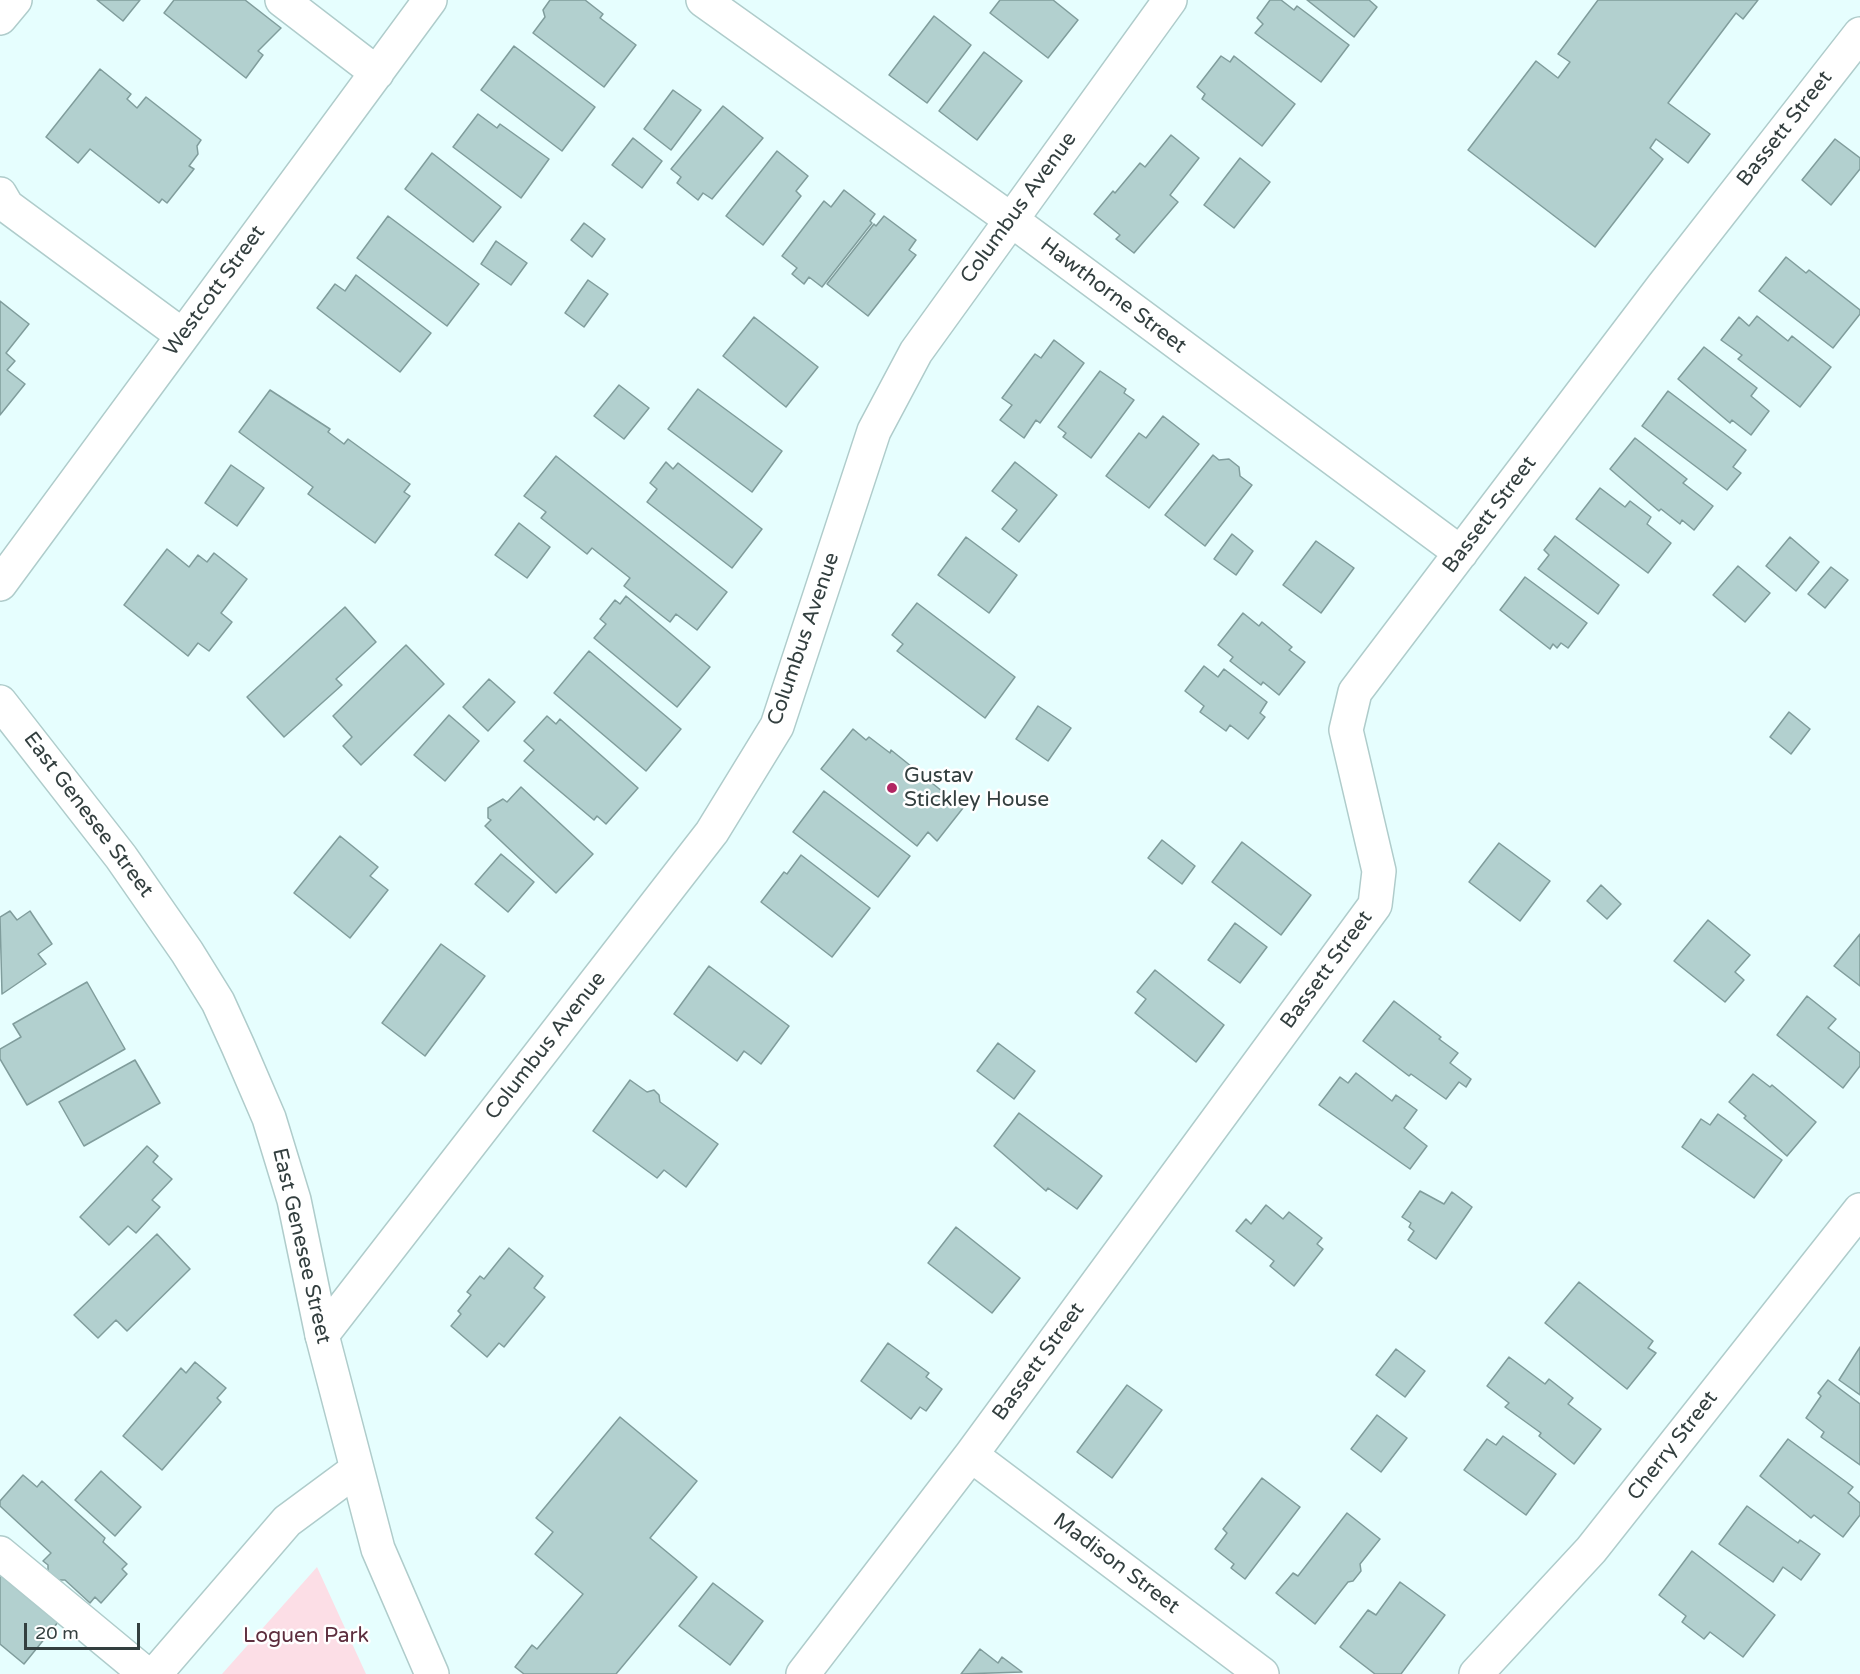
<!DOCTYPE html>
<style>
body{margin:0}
#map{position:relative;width:1860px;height:1674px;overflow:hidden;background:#e6fefe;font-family:"Varela Round",sans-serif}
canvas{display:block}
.scale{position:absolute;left:24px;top:1623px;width:116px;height:27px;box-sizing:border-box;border:3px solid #333f3f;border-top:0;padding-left:8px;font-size:18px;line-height:21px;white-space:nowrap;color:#333f3f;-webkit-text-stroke:4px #fff;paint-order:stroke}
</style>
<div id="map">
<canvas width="1860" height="1674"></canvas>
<div class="scale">20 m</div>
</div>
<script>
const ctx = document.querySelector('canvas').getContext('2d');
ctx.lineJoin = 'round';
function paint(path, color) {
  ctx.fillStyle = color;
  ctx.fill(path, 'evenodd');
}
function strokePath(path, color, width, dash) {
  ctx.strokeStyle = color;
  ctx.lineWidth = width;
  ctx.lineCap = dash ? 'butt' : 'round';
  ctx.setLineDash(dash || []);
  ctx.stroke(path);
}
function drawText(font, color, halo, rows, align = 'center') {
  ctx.font = font + ' "Varela Round",sans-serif';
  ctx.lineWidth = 5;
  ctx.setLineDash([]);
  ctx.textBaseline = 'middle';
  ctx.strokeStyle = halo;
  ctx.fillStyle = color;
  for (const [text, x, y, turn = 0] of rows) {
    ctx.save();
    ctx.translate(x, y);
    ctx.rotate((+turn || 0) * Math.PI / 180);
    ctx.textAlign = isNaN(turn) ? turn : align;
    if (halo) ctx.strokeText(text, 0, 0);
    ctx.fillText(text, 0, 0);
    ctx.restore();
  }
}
paint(new Path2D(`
 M317,1567L366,1674H222Z`), '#fcdee6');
const building = new Path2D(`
 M97,0H140L123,21Z
 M174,0H245L281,28L258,51L263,55L246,78L164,13Z
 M550,0H585L603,14L600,18L636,45L604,87L533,33L545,17L543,10Z
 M1000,0H1053L1078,20L1048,58L990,13Z
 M1270,0H1281L1294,10L1297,6L1349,45L1321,82L1255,33L1263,24L1257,18Z
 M1307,0H1369L1377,7L1354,37Z
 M1598,0H1758L1743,19L1736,13L1668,103L1710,134L1688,163L1656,139L1650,148L1663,159L1595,247L1468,150L1536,61L1558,78L1570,62L1558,54Z
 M934,16L971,45L927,103L889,75Z
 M514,46L595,107L562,151L481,90Z
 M984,52L1022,81L977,140L939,111Z
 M1221,56L1230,62L1234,56L1295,104L1262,146L1202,99L1205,94L1197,87Z
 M100,69L131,94L127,99L137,108L146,97L201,140L197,146L198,154L189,166L194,169L167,203L162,199L159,203L90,149L78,163L46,137Z
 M673,90L701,110L671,150L644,129Z
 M723,106L763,138L712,199L703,193L698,200L677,183L681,177L671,169Z
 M478,114L497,128L500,124L549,159L521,198L453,147Z
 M1171,135L1199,158L1170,195L1178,202L1134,253L1116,239L1120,235L1094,214L1113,191L1115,193L1140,163L1145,167Z
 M633,138L662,161L642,188L612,165Z
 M1835,139L1860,158V169L1831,205L1802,180Z
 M777,151L808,176L796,191L801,196L763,245L726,216Z
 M432,153L501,207L473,242L405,189Z
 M1240,158L1270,182L1234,228L1204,205Z
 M844,190L875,214L870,221L872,223L822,287L809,277L804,284L792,274L797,268L782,256L824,201L831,207Z
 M388,216L479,284L447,326L357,258Z
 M884,216L916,240L909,250L916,255L868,316L827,284L874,224L876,226Z
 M584,223L605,239L592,257L571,240Z
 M496,241L527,263L511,285L481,264Z
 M1786,257L1806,273L1809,270L1860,310V314L1833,348L1759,291Z
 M356,275L431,333L400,372L317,308L335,284L345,291Z
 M588,280L608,294L584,327L565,313Z
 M0,301L29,324L6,353L15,361L7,370L25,384L0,415Z
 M1757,316L1788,341L1792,336L1831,367L1800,407L1738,359L1742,355L1721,340L1739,317L1749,326Z
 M754,317L818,367L786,407L723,356Z
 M1054,340L1084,363L1040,423L1036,420L1024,438L1000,420L1012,405L1002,398L1035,354L1041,358Z
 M1704,347L1757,388L1751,396L1769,411L1751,435L1732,420L1730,423L1678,379Z
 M1100,371L1126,389L1124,393L1134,400L1091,458L1063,437L1066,433L1058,427Z
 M619,385L649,408L624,439L594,416Z
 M698,389L782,451L752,492L668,429Z
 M270,390L330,429L328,432L344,444L348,439L410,484L404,492L410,496L375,543L308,494L313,487L239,432Z
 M1668,391L1746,450L1733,467L1741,473L1727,490L1642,426Z
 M1163,416L1199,444L1149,508L1106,476L1139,433L1146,438Z
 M1635,438L1687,479L1683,483L1713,506L1694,530L1682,520L1680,524L1661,509L1659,511L1610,469Z
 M1213,455L1219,460L1229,459L1239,467L1240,476L1252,485L1205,546L1165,515Z
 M556,456L727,592L697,630L676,614L670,622L624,586L630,578L592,548L587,554L541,518L546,512L524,496Z
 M666,462L673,469L678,463L762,529L732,568L647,502L657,489L650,483Z
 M1015,462L1057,495L1019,542L1002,529L1017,510L992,491Z
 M231,465L264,488L237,526L205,503Z
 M1600,488L1625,507L1630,501L1651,517L1647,524L1671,543L1648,573L1576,519Z
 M519,523L550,547L527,578L495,555Z
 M1232,534L1253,551L1236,575L1214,559Z
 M1555,536L1619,585L1598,614L1538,569L1549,555L1544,550Z
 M966,537L1017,575L989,613L938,575Z
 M1790,537L1819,562L1796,591L1766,566Z
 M1316,541L1354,568L1321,613L1283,585Z
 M167,549L189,567L198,555L207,562L214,553L247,579L221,613L232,622L209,651L198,643L188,656L124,605Z
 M1738,566L1770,593L1745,622L1713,595Z
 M1831,567L1848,580L1825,608L1808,594Z
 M1525,577L1587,623L1568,648L1561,643L1557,648L1553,644L1550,649L1500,610Z
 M626,596L710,667L677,707L594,638L606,624L600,619L615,600L620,604Z
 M917,603L1015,677L985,718L897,651L903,644L892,635Z
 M345,607L376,642L336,679L342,685L284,737L247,697Z
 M1243,613L1259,626L1262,622L1292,647L1289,650L1305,662L1279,695L1263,682L1261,685L1230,661L1233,657L1218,645Z
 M406,645L444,684L361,765L343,746L352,737L333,716Z
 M589,651L681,729L646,771L554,693Z
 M1204,666L1218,677L1224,669L1267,702L1260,713L1265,717L1248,739L1230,725L1226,731L1200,712L1204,706L1185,691Z
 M489,679L515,702L488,731L463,707Z
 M1038,706L1071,728L1048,761L1016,739Z
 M1789,712L1810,729L1791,754L1770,737Z
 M449,715L479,741L445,781L414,755Z
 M547,716L556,724L560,719L638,788L606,824L597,816L594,820L524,761L534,750L524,741Z
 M853,729L866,740L869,737L890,753L891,750L963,808L937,841L928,832L917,846L821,769Z
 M521,787L593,854L556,893L485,826L491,820L488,818V808L503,799L507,802Z
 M824,791L910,856L878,897L793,832Z
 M340,836L378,867L370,876L388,890L350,938L294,893Z
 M1162,840L1195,866L1182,884L1148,858Z
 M1242,842L1311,895L1281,935L1212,882Z
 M1499,843L1550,881L1520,921L1469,882Z
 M501,854L534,882L508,912L475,884Z
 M801,855L870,908L832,957L761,902L784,872L787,874Z
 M1601,885L1621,904L1607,919L1587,901Z
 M10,911L17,920L30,911L52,944L38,954L46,964L2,994L0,917Z
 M1708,920L1750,955L1735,972L1744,980L1725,1002L1674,961Z
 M1235,923L1267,947L1240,983L1208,960Z
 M1860,934V986L1834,966Z
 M441,944L485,976L425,1056L382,1023Z
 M709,966L789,1026L761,1064L744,1051L737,1061L674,1014Z
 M1155,970L1224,1025L1196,1062L1135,1013L1146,999L1137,992Z
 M87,982L125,1049L27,1105L0,1059V1049L21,1037L13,1024Z
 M1807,996L1836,1019L1828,1028L1860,1053V1066L1843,1088L1777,1035Z
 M1394,1001L1441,1037L1439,1039L1458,1053L1450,1063L1471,1079L1466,1087L1459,1082L1446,1099L1411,1074L1409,1076L1363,1041Z
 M998,1043L1035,1071L1014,1099L977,1071Z
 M135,1060L160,1103L84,1146L59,1102Z
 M1356,1073L1392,1101L1396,1095L1417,1110L1404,1128L1427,1146L1410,1169L1319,1105L1340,1077L1348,1083Z
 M1753,1074L1770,1087L1772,1085L1816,1122L1787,1156L1744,1118L1746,1116L1729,1102Z
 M630,1080L647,1092L654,1090L659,1095L660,1102L718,1144L686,1187L664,1170L657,1178L593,1131Z
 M1019,1113L1102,1176L1077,1209L1048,1188L1046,1191L994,1146Z
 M1718,1114L1782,1160L1754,1198L1682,1147L1701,1119L1710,1125Z
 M147,1146L158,1156L153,1162L172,1179L152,1200L160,1207L136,1233L128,1226L109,1245L80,1217Z
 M1420,1191L1444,1204L1452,1192L1472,1207L1436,1259L1408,1240L1414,1231L1409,1227L1411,1223L1402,1217Z
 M1266,1205L1283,1219L1289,1212L1322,1238L1317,1244L1323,1249L1294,1286L1270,1266L1274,1261L1236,1231L1246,1219L1251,1224Z
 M956,1227L1020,1278L992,1313L928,1263Z
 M157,1234L190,1269L127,1331L116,1320L98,1338L74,1315Z
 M509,1248L543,1276L534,1288L545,1297L504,1347L499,1343L487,1357L451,1326L461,1314L458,1311L471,1295L467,1292L480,1276L484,1279Z
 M1579,1282L1653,1341L1648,1348L1656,1353L1627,1389L1545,1323Z
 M888,1343L929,1373L926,1377L942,1389L926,1411L920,1407L911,1419L861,1381Z
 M1860,1347V1395L1839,1380Z
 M1396,1349L1425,1371L1405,1397L1376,1375Z
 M1509,1357L1545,1384L1549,1379L1573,1398L1568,1404L1601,1429L1574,1464L1539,1436L1541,1433L1505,1407L1509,1403L1487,1386Z
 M195,1362L226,1388L217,1398L221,1402L162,1470L123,1436L181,1368L186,1373Z
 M1828,1380L1860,1404V1465L1821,1437L1824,1432L1806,1418L1821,1396L1818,1393Z
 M1127,1385L1162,1410L1112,1478L1077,1452Z
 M1377,1415L1407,1438L1381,1472L1351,1449Z
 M620,1417L697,1481L650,1538L697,1577L616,1674H524L515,1667L532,1645L537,1649L583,1594L535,1554L553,1532L536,1518Z
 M1503,1436L1556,1474L1526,1515L1464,1470L1487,1439L1496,1445Z
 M1788,1439L1853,1487L1848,1493L1860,1503V1515L1843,1537L1814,1515L1811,1518L1760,1476Z
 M101,1471L141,1507L115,1536L75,1500Z
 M23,1475L37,1487L42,1481L105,1538L103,1542L127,1564L122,1569L127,1574L101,1603L95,1597L90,1603L65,1580H57L48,1573V1565L43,1561L51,1553L0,1506V1501Z
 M1262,1478L1300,1507L1245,1579L1231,1568L1234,1564L1215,1549L1227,1533L1223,1529Z
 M1747,1506L1798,1543L1800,1540L1820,1554L1801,1580L1783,1567L1773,1582L1719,1544Z
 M1347,1513L1380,1539L1360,1564L1361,1571L1353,1581L1348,1582L1315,1624L1276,1593L1293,1573L1298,1576Z
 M1692,1551L1775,1615L1743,1657L1710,1632L1704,1639L1682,1622L1686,1616L1659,1595Z
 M0,1564L63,1616L24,1664L0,1644Z
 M1400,1582L1445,1615L1401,1674H1375L1340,1647L1368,1610L1376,1615Z
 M713,1583L763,1621L730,1665L679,1626Z
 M980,1649L998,1663L1002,1657L1022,1672L961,1674Z`);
paint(building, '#b2d0cf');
strokePath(building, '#809d9c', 1.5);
const minor = new Path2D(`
 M282,0L377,73
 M703,0L1010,219L1461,553
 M0,18L15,0
 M0,194L7,206L182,335
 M0,584L430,0
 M322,1335L712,832L777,726L874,431L916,352L1170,0
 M971,1455L1262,1674
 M0,1553L146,1674
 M155,1674L287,1521L356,1470
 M803,1674L971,1455L1375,905L1379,871L1346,730L1355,692L1663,286L1860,34
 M1476,1674L1591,1550L1860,1210`);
const major = new Path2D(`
 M0,702L121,857L187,952L218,1002L238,1046L269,1118L294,1200L322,1335L378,1549L432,1674`);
strokePath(minor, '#afcccb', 36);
strokePath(major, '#afcccb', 36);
strokePath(minor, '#fff', 33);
strokePath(major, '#fff', 33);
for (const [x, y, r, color] of [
 [892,788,6,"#b12663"]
]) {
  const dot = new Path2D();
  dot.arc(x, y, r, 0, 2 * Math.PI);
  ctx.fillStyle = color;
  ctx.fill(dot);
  strokePath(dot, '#fff', 2);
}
drawText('21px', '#333f3f', '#fff', [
 ["Bassett Street",1785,129,-52],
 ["Columbus Avenue",1019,208,-54],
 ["Westcott Street",215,291,-54],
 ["Hawthorne Street",1113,296,37],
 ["Bassett Street",1490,515,-53],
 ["Columbus Avenue",804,639,-71],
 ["East Genesee Street",88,815,53],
 ["Bassett Street",1327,970,-54],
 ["Columbus Avenue",546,1046,-52],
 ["East Genesee Street",301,1246,77],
 ["Bassett Street",1039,1362,-54],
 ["Cherry Street",1673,1446,-52],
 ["Madison Street",1116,1564,37]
]);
drawText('21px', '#333f3f', '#fff', [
 ["Gustav",904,776],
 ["Stickley House",904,800]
], 'left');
drawText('21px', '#5d2e3e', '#fff', [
 ["Loguen Park",306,1636]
]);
</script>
